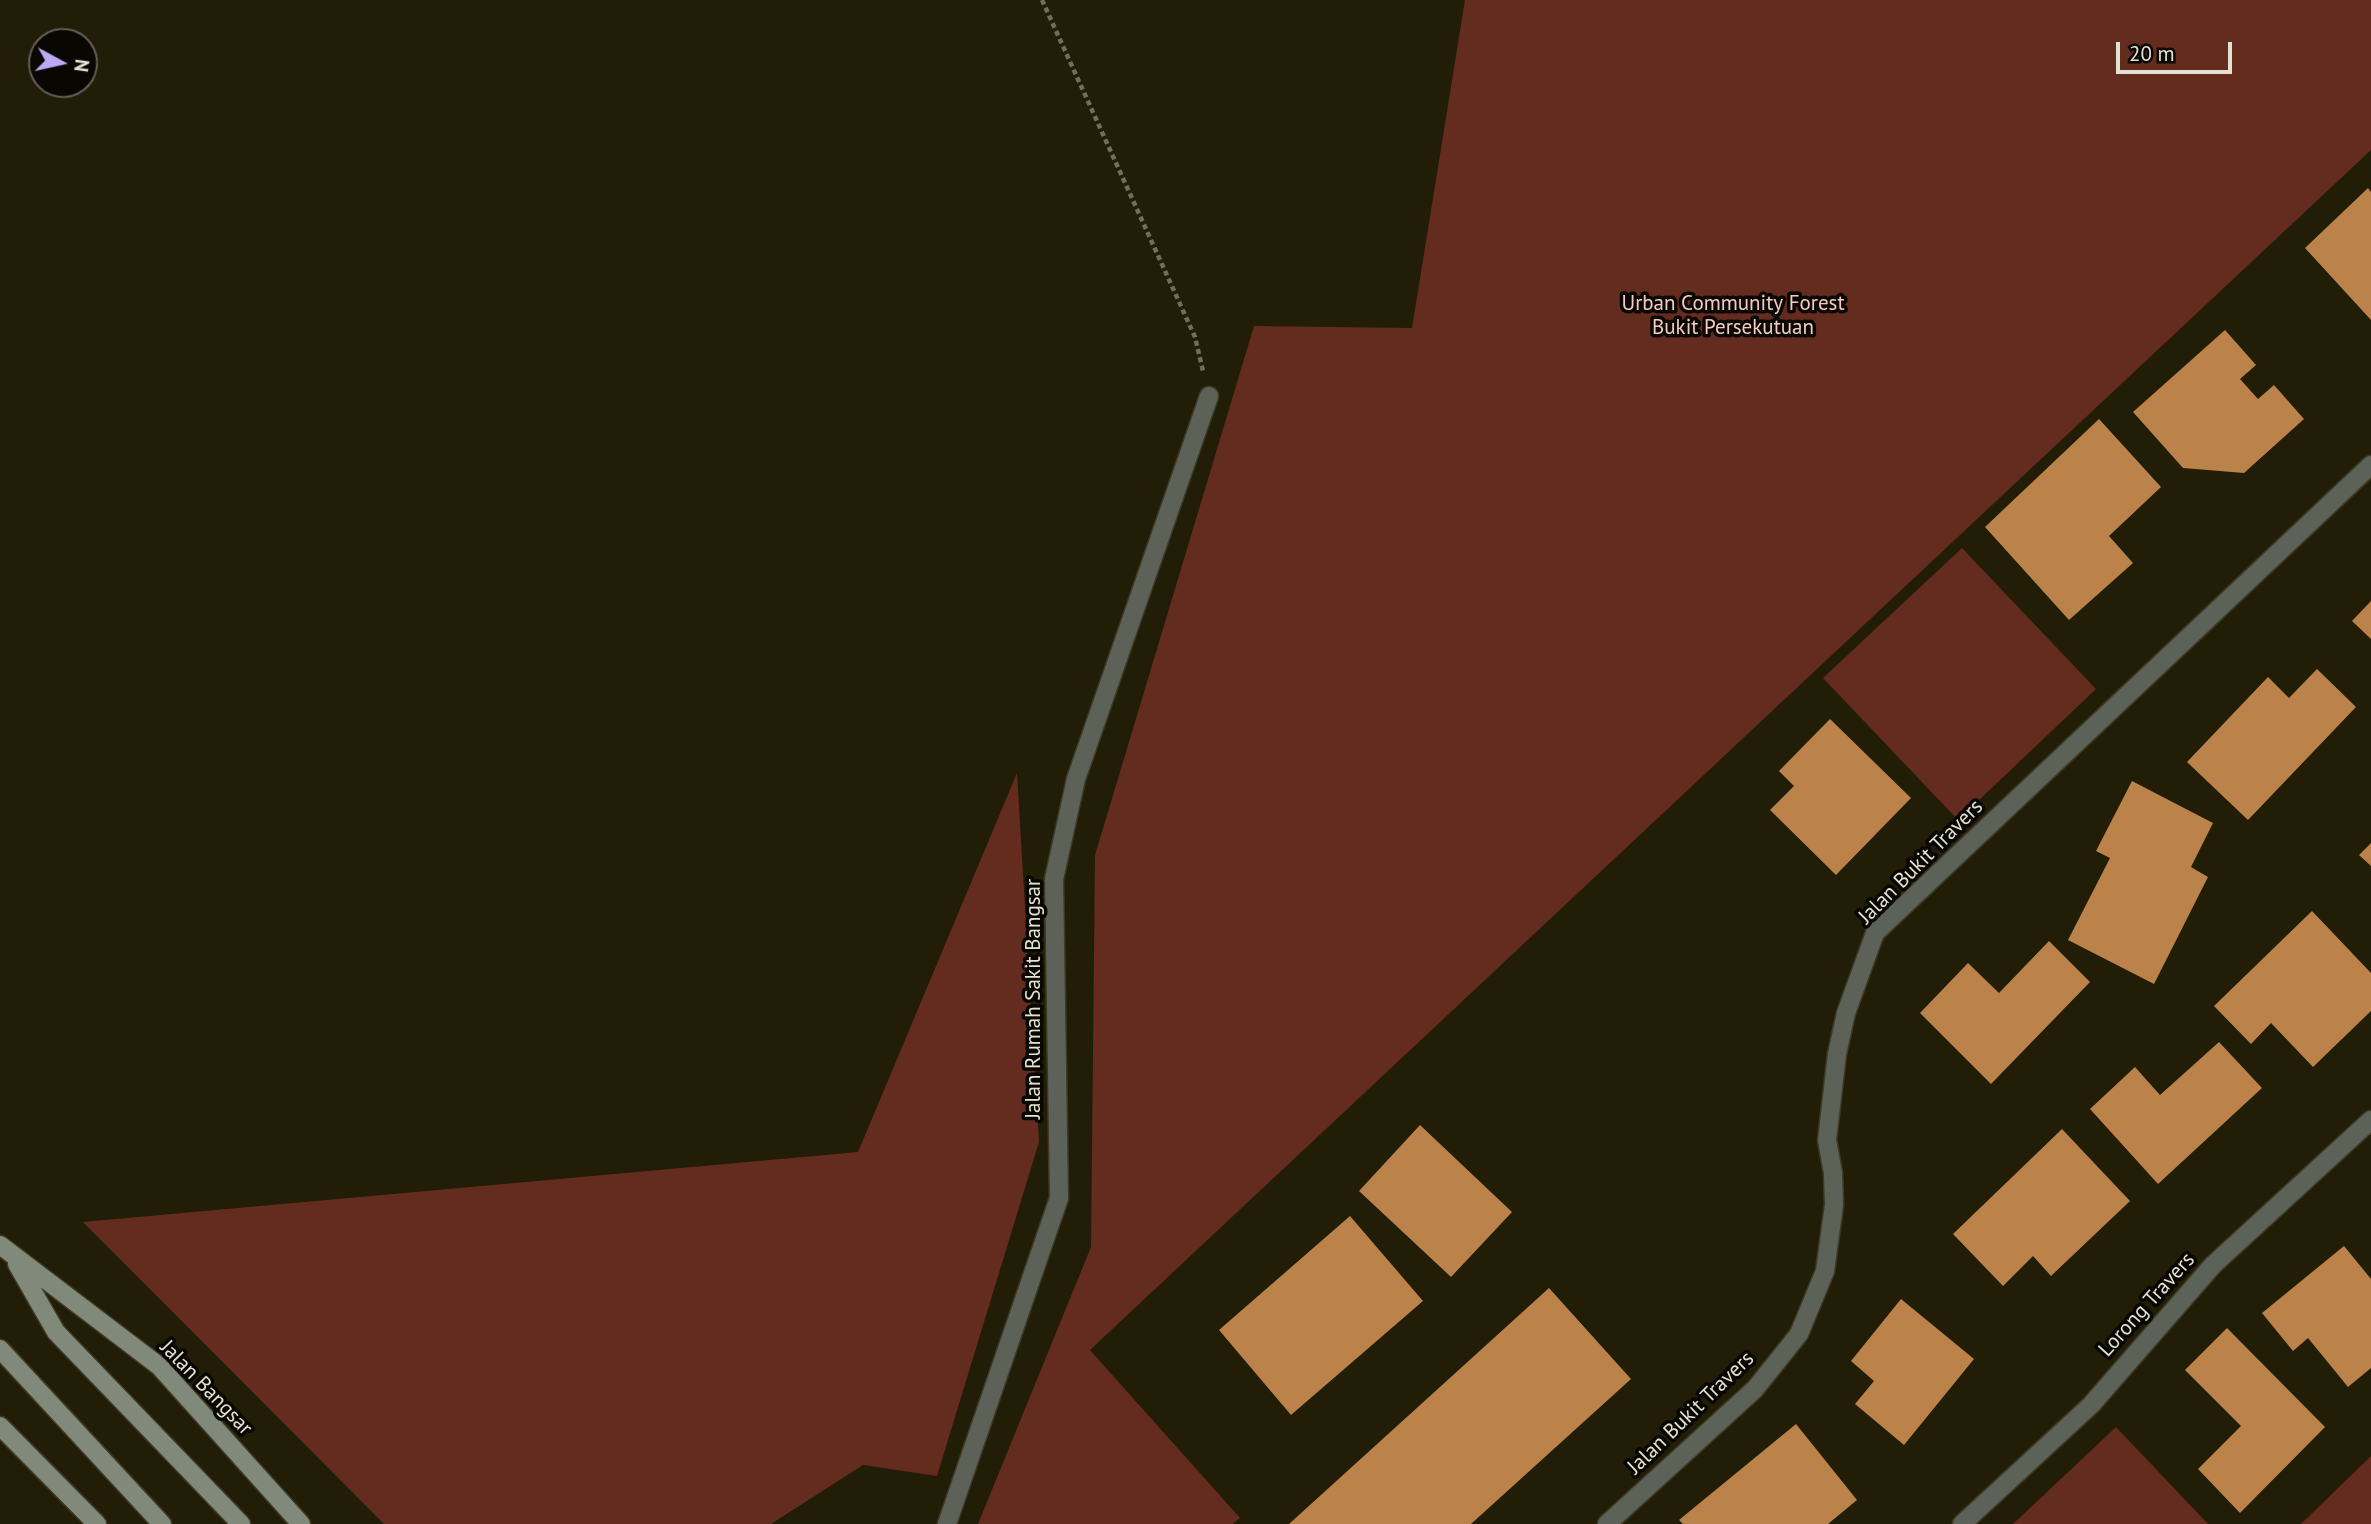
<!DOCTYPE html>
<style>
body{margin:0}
#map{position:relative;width:2371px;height:1524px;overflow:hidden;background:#221d07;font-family:"PT Sans",sans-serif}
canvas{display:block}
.north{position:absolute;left:28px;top:28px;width:70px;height:70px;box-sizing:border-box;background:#090702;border:2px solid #615f56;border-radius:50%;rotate:98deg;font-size:19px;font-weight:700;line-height:28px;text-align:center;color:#e4e2d4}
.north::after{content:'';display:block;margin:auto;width:24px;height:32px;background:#bca9f5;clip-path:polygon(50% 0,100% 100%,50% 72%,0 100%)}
.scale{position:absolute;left:2116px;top:42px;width:116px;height:32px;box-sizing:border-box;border:4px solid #e4e2d4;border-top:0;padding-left:9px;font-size:21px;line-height:24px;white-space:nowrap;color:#e4e2d4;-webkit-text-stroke:5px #090702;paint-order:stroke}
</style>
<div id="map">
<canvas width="2371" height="1524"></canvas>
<div class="north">N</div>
<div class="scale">20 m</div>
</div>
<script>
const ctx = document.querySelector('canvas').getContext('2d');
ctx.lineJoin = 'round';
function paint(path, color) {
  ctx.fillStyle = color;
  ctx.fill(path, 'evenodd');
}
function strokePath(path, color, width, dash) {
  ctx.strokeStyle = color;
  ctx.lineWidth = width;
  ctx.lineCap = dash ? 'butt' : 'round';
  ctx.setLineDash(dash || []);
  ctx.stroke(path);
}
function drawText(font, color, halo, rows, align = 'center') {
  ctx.font = font + ' "PT Sans",sans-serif';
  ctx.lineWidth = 7;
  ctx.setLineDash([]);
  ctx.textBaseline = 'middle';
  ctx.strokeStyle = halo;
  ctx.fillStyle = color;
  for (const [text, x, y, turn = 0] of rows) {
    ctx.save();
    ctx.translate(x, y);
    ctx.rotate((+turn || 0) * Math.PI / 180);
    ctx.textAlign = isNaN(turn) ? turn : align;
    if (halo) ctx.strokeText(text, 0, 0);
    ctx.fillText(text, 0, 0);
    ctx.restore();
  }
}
paint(new Path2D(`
 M1465,0H2371V150L1090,1350L1240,1518L1233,1524H978L1091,1247L1095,855L1254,326L1412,328Z
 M1962,548L2096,689L1958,820L1823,678Z
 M1017,773L1039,1142L937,1476L863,1465L771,1524H384L83,1222L858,1152Z
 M2116,1427L2208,1524H2013Z
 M2371,1456V1524H2301Z`), '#642b1f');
paint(new Path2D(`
 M2368,188L2371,192V320L2305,248Z
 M2225,330L2256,365L2240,379L2258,399L2274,385L2304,419L2244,473L2183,468L2133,412Z
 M2099,419L2161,487L2109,536L2133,563L2069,620L1985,527Z
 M2371,601V639L2352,621Z
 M2317,669L2356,707L2248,820L2187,762L2268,677L2289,698Z
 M1830,719L1911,798L1836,875L1770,810L1794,786L1779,771Z
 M2132,781L2213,823L2191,867L2208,877L2154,984L2068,940L2110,858L2096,851Z
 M2371,843V866L2359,855Z
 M2312,911L2371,973V1011L2313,1067L2271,1023L2251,1044L2214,1006Z
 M2049,941L2090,982L1991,1084L1920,1013L1968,963L1999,993Z
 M2219,1042L2262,1088L2158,1184L2090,1109L2135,1067L2160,1095Z
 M1420,1125L1512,1212L1451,1277L1359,1191Z
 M2062,1129L2130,1201L2051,1276L2033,1256L2003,1286L1953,1234Z
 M1350,1216L1423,1301L1291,1415L1219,1330Z
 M2344,1246L2371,1279V1368L2348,1387L2308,1338L2293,1351L2262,1313Z
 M1549,1288L1631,1379L1471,1524H1289Z
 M1901,1299L1974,1359L1904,1445L1855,1404L1874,1381L1851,1361Z
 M2227,1328L2325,1427L2240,1513L2198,1469L2241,1426L2185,1370Z
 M1796,1424L1857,1500L1828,1524H1683L1679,1520Z`), '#bb834a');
const lane = new Path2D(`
 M947,1524L1059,1198L1054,879L1076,779L1209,396`);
const street = new Path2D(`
 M1607,1524L1755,1389L1799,1334L1825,1271L1834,1205L1833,1173L1827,1140L1837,1054L1846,1013L1875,933L2371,465
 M1962,1524L2091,1405L2213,1265L2371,1120`);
const secondary = new Path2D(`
 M0,1245L159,1366L301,1524
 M17,1264L56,1332L241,1524
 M0,1349L162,1524
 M0,1426L97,1524`);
strokePath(lane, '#3d3924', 21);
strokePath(street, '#3d3924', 21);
strokePath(secondary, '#3d3924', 21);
strokePath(new Path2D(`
 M1042,0L1195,337L1203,371`), '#726e5b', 4.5, [5, 3.5]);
strokePath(lane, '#5d6258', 18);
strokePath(street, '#5d6258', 18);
strokePath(secondary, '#818a7a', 18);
drawText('21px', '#f6cac0', '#090702', [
 ["Urban Community Forest",1733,304],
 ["Bukit Persekutuan",1733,328]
]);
drawText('21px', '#e4e2d4', '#090702', [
 ["Jalan Bukit Travers",1921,862,-45],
 ["Jalan Rumah Sakit Bangsar",1034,999,-90],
 ["Lorong Travers",2147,1305,-48],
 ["Jalan Bangsar",206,1388,46],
 ["Jalan Bukit Travers",1691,1413,-44]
]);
</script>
